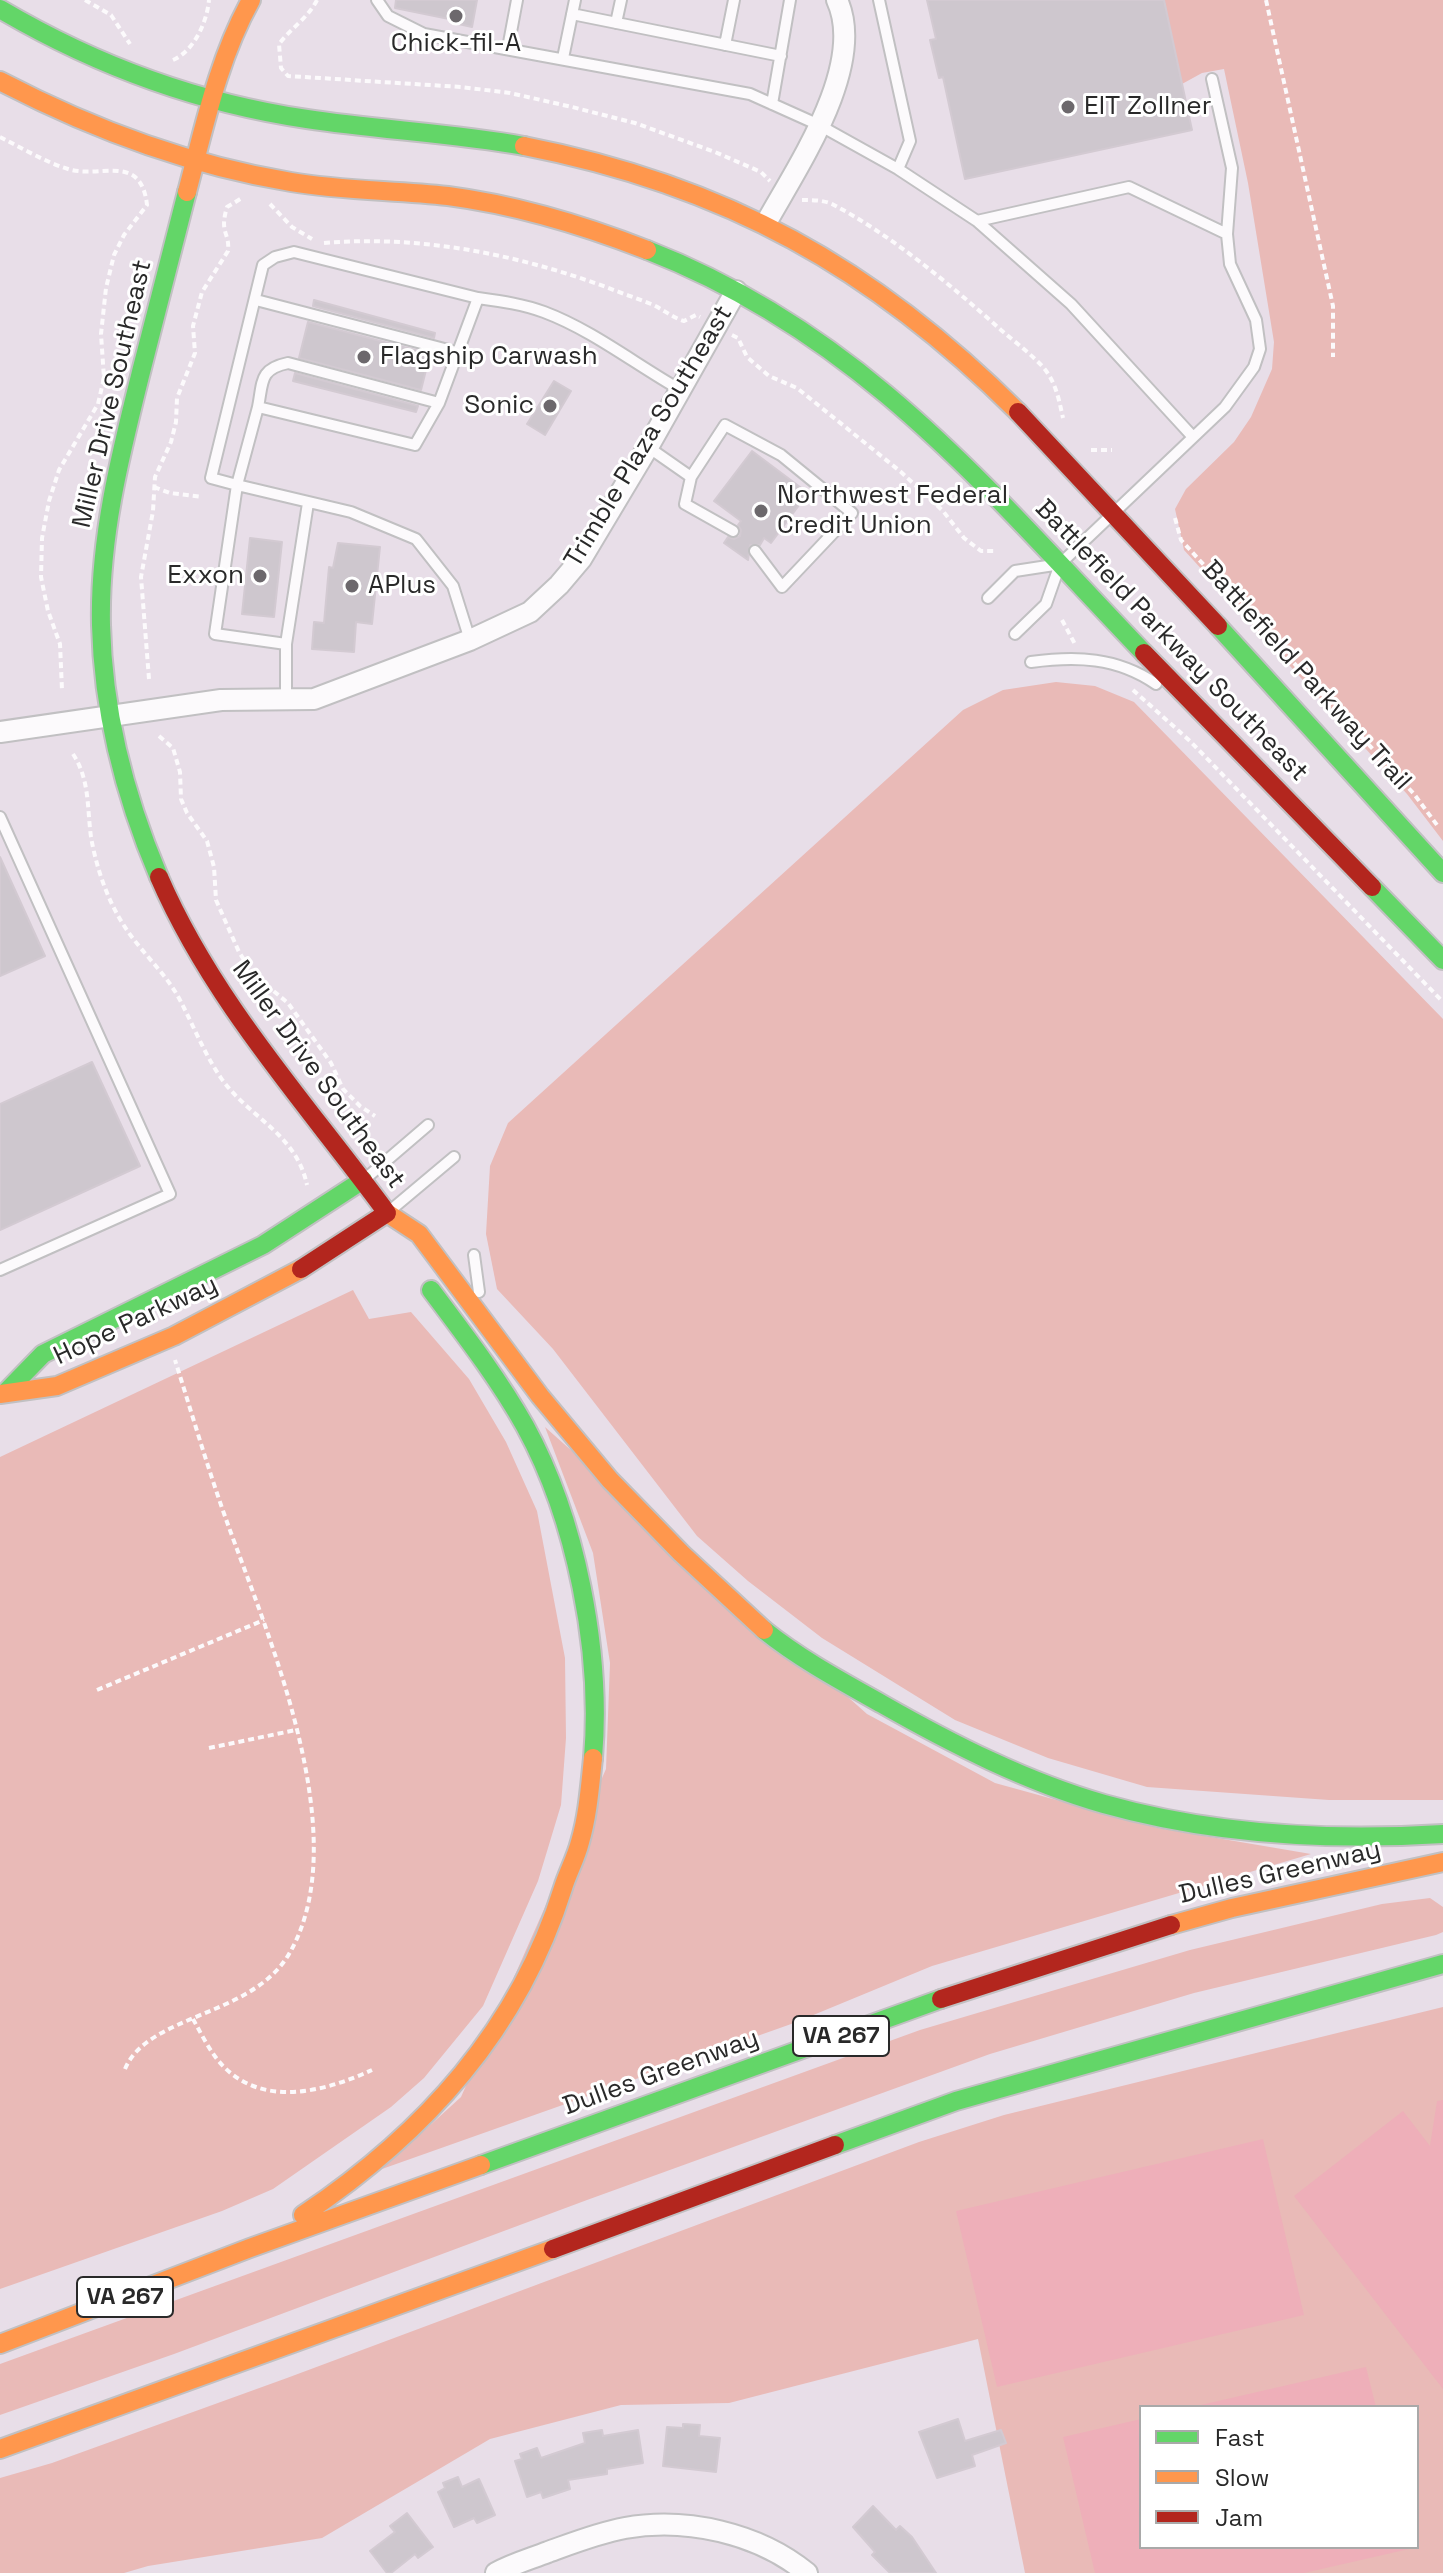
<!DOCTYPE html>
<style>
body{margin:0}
#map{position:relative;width:1443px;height:2573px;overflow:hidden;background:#e8dee8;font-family:"Space Grotesk",sans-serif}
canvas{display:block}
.legend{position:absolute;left:1139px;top:2405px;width:280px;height:144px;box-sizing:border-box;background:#fff;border:2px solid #a9a9a9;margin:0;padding:10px 14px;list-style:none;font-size:24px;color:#292929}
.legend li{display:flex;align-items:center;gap:16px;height:40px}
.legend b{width:40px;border:2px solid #a9a9a9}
</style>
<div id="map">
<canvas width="1443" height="2573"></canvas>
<ul class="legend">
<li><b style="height:10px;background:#63d668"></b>Fast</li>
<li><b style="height:10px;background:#ff974d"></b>Slow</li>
<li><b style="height:10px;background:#b3261e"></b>Jam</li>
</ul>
</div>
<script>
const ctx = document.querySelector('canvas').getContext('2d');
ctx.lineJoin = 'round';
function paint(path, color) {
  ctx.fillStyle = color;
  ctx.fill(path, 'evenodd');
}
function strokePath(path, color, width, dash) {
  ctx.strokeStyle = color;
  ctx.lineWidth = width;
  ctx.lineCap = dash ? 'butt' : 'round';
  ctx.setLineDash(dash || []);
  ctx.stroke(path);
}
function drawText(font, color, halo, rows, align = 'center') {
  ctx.font = font + ' "Space Grotesk",sans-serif';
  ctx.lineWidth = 6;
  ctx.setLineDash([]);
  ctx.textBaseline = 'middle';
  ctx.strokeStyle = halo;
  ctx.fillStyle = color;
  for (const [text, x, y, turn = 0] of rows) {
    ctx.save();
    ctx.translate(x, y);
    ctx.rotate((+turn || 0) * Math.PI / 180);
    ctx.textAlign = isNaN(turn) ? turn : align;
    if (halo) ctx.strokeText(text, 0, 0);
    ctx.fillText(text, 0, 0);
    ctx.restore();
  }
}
paint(new Path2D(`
 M1164,0H1443V841L1407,794L1184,550L1175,509L1186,489L1234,442L1251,417L1272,369L1274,342L1248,183L1224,69L1202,73L1182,84Z
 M1056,682L1095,686L1134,702L1443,1019V1800H1329L1147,1787L1048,1758L955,1720L822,1638L748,1581L697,1536L553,1349L497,1289L486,1234L490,1166L508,1123L963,710L1003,690Z
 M353,1290L369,1319L411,1312L469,1379L506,1442L537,1511L565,1658L566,1738L561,1805L538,1881L483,2006L424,2078L391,2107L273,2189L222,2211L0,2289V1457Z
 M545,1427L867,1714L995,1783L1158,1828L1311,1854L932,1966L794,2023L382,2169L461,2097L606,1769L610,1663L593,1553Z
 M1430,1898L1443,1907V1932L1436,1935L1194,1993L990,2054L587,2200L174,2354L0,2415V2364L920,2030L1190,1950L1382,1904Z
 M1443,2007V2573H1025L978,2339L729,2403L621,2405L490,2439L322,2538L148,2566L124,2573H0V2478L52,2463L287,2378L919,2142L1004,2115ZM1141,2407H1417V2547H1141Z`), '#e9bab7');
paint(new Path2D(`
 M1443,2100V2389L1294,2196L1403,2111L1430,2146L1437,2101Z
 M1263,2139L1304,2315L997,2387L956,2211Z
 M1366,2367L1376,2407H1192Z
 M1141,2419V2547L1409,2549L1304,2573H1095L1063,2437Z`), '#eeafb9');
const building = new Path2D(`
 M396,0H477L472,27L454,23V20L395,8Z
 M927,0H1164L1192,130L965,179L943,77L939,78L930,40L936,39Z
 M314,300L435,333L434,338L313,306Z
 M308,322L430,354L421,390L299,358Z
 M295,373L418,406L416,412L293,381Z
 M554,381L571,391L545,435L527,424Z
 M752,451L808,493L771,543L764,538L760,545H750L748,560L724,543L728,537L734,539L740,536L741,530L738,525L741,521L714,501Z
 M250,538L282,542L274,617L242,614Z
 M338,543L380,547L372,624L356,622L354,652L312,649L314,622L324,623L329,567L333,568Z
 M0,857L45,956L0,976Z
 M92,1062L140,1166L0,1230V1104Z
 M958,2419L965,2441L1001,2430L1006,2443L972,2455L975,2466L937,2478L919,2432Z
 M683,2424L700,2425L699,2436L720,2438L716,2472L663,2466L667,2427L683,2428Z
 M602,2430L603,2436L638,2430L643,2463L607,2469V2474L568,2480L570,2489L543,2498L541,2492L527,2497L515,2461L522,2459L520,2454L537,2448L541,2458L585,2443L583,2433Z
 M458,2477L462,2487L479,2479L495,2515L477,2523L474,2518L454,2527L438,2492L445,2488L443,2483Z
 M873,2506L896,2530L900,2526L912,2537L936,2573H890L872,2555L875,2552L853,2527Z
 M407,2513L433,2547L418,2558L415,2554L391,2573H387L370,2551L395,2532L390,2526Z`);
paint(building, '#cec7ce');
strokePath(building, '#d3cad2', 2);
const lane = new Path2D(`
 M377,0L388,16L424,34L750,94L819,125L898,169L977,221
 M879,0L910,141L898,169
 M572,14L781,56
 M616,23L621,0
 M725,45L734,0
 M508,48L517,0
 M563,58L575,0
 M772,104L790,0
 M478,298L294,252L275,257L263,265L211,478L237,485L258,407L415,445L439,403L478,298C500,301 523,304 544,312C592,330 635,364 679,389
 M256,300L456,352
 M258,407C263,382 259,369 288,363L439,403
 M1193,437L1071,304L977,221L1129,187L1227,234
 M648,447L691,477L725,425L781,455L852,513L782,587L755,551
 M691,477L685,504L733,531
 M988,598L1015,571L1054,565
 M1015,634L1046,604L1060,564L1225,407L1254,367L1260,349L1256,320L1230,264L1227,234L1232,168L1212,79
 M286,644L308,503
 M1031,662C1076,656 1117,657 1156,684
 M286,699V644L215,634L237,485L351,512L416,539L453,586L470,640
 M0,817L170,1194L0,1270
 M365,1179L428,1125
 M392,1209L454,1157
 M474,1255L479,1292`);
const street = new Path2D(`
 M766,223C797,167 867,65 837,0
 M0,732L221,700L314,699L470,640L530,612L559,585L581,559L648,447L736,291
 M496,2573C512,2564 530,2559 548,2552C573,2543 598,2533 625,2528C686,2517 758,2533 807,2573`);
const fast = new Path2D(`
 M0,9C95,65 198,103 307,119C379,130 452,133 524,146
 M647,250C863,334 989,491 1144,653
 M1218,626L1443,873
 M159,877C125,797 103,712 101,625C99,537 121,452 142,368C157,310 172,251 187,192
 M1372,887L1443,960
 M431,1290C464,1334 498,1378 525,1426C576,1519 602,1651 593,1758
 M7,1391L43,1354L263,1245L363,1180
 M764,1630C800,1659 841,1681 882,1704C952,1744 1027,1782 1104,1804C1214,1835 1330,1841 1443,1834
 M835,2145L956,2101L1443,1964
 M481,2165L941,1999`);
const slow = new Path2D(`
 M0,81C92,129 189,165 291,182C343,191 396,190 448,196C517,205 583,225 647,250
 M524,146C725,185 874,268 1018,412
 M187,192C204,128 218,59 251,0
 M387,1213L419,1234L540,1396L610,1480L681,1553L764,1630
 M0,1394L57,1386L174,1336L301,1269
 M1171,1925L1232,1908L1443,1862
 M303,2215C425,2133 519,2029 563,1888C568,1872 576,1858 580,1842C588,1815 590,1786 593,1758
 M0,2344L250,2248L481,2165
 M0,2449L553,2249`);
const jam = new Path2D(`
 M1018,412L1218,626
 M1144,653L1372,887
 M159,877C213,1002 307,1104 387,1213L301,1269
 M941,1999L1171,1925
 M553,2249L835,2145`);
strokePath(lane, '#c1c0c2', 14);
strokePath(street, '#c1c0c2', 24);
strokePath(fast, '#c1c0c2', 22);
strokePath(slow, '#c1c0c2', 22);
strokePath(jam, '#c1c0c2', 22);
strokePath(new Path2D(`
 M85,0L111,15L130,44
 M317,0C308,18 291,28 279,44L281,68L288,76L461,87L510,93L572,107L635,123L715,152L761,172L770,181
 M1266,0L1333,306V357
 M173,60C194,51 207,22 209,0
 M0,137C22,148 45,162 68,169C100,179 141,152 147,205L124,235L114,255L106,288L101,334L104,378L98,404L59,470L49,501L42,538L41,577L48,611L60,644L62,690
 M802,200C812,200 823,200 832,204C890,234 952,286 1001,330C1015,342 1031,354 1043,367C1056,382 1059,400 1063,418
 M270,204L292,227L312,239
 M324,243C419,235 516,254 606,287C621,293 636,298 651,304C663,309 671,317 684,321L696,315L700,317
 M732,335L738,338L747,357L769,376L797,388L901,472L943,511L964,538L981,551H996
 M1091,450H1112
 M154,487L170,493L202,497
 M1175,518L1181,540L1414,794L1437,825
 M1062,620L1076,646
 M149,679L141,577L153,511L155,477L171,442L176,422L177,398L195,353L193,326L202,292L228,251C230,232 219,234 227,207L242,198
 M1133,690L1190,741L1443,1002
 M159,736L173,748L180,772L181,799L187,813L207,841L214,867L216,900L239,952L253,974L288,1003L331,1063L343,1089L360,1106L375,1116
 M73,754C90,780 87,808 91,837C97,871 109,905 129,933C146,957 168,976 181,1002C194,1027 204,1053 221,1078C249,1118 296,1133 307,1185
 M97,1690L264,1620
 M209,1748L296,1730
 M193,2019C202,2035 211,2054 224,2067C265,2108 326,2091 372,2070
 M125,2069C148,2014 252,2017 289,1954C357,1838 268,1636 227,1522C208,1469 192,1414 175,1360`), '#fcfafc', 4, [6, 4]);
strokePath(lane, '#fcfafc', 10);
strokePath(street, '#fcfafc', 20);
strokePath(fast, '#63d668', 18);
strokePath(slow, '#ff974d', 18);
strokePath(jam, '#b3261e', 18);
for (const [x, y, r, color] of [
 [456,16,8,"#6c686c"],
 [1068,107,8,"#6c686c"],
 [364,357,8,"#6c686c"],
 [550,406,8,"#6c686c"],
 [761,511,8,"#6c686c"],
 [260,576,8,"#6c686c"],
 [352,586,8,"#6c686c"]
]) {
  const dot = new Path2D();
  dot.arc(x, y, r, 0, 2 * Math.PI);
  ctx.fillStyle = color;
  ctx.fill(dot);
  strokePath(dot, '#fff', 3);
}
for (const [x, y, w] of [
 [841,2036,96],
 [125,2297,96]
]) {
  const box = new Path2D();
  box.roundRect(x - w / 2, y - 20, w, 40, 6);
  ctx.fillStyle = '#fff';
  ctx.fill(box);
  strokePath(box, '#292929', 2);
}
drawText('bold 24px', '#292929', null, [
 ["VA 267",841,2036],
 ["VA 267",125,2297]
]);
drawText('26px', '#292929', '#fff', [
 ["Chick-fil-A",456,44,"center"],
 ["EIT Zollner",1084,107],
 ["Flagship Carwash",380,357],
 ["Sonic",534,406,"right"],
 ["Northwest Federal",777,496],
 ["Credit Union",777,526],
 ["Exxon",244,576,"right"],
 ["APlus",368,586]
], 'left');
drawText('26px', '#292929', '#fff', [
 ["Miller Drive Southeast",113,394,-77],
 ["Trimble Plaza Southeast",649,437,-59],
 ["Battlefield Parkway Southeast",1171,641,46],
 ["Battlefield Parkway Trail",1306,676,48],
 ["Miller Drive Southeast",318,1075,54],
 ["Hope Parkway",136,1321,-25],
 ["Dulles Greenway",1280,1873,-13],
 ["Dulles Greenway",661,2073,-20]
]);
</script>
